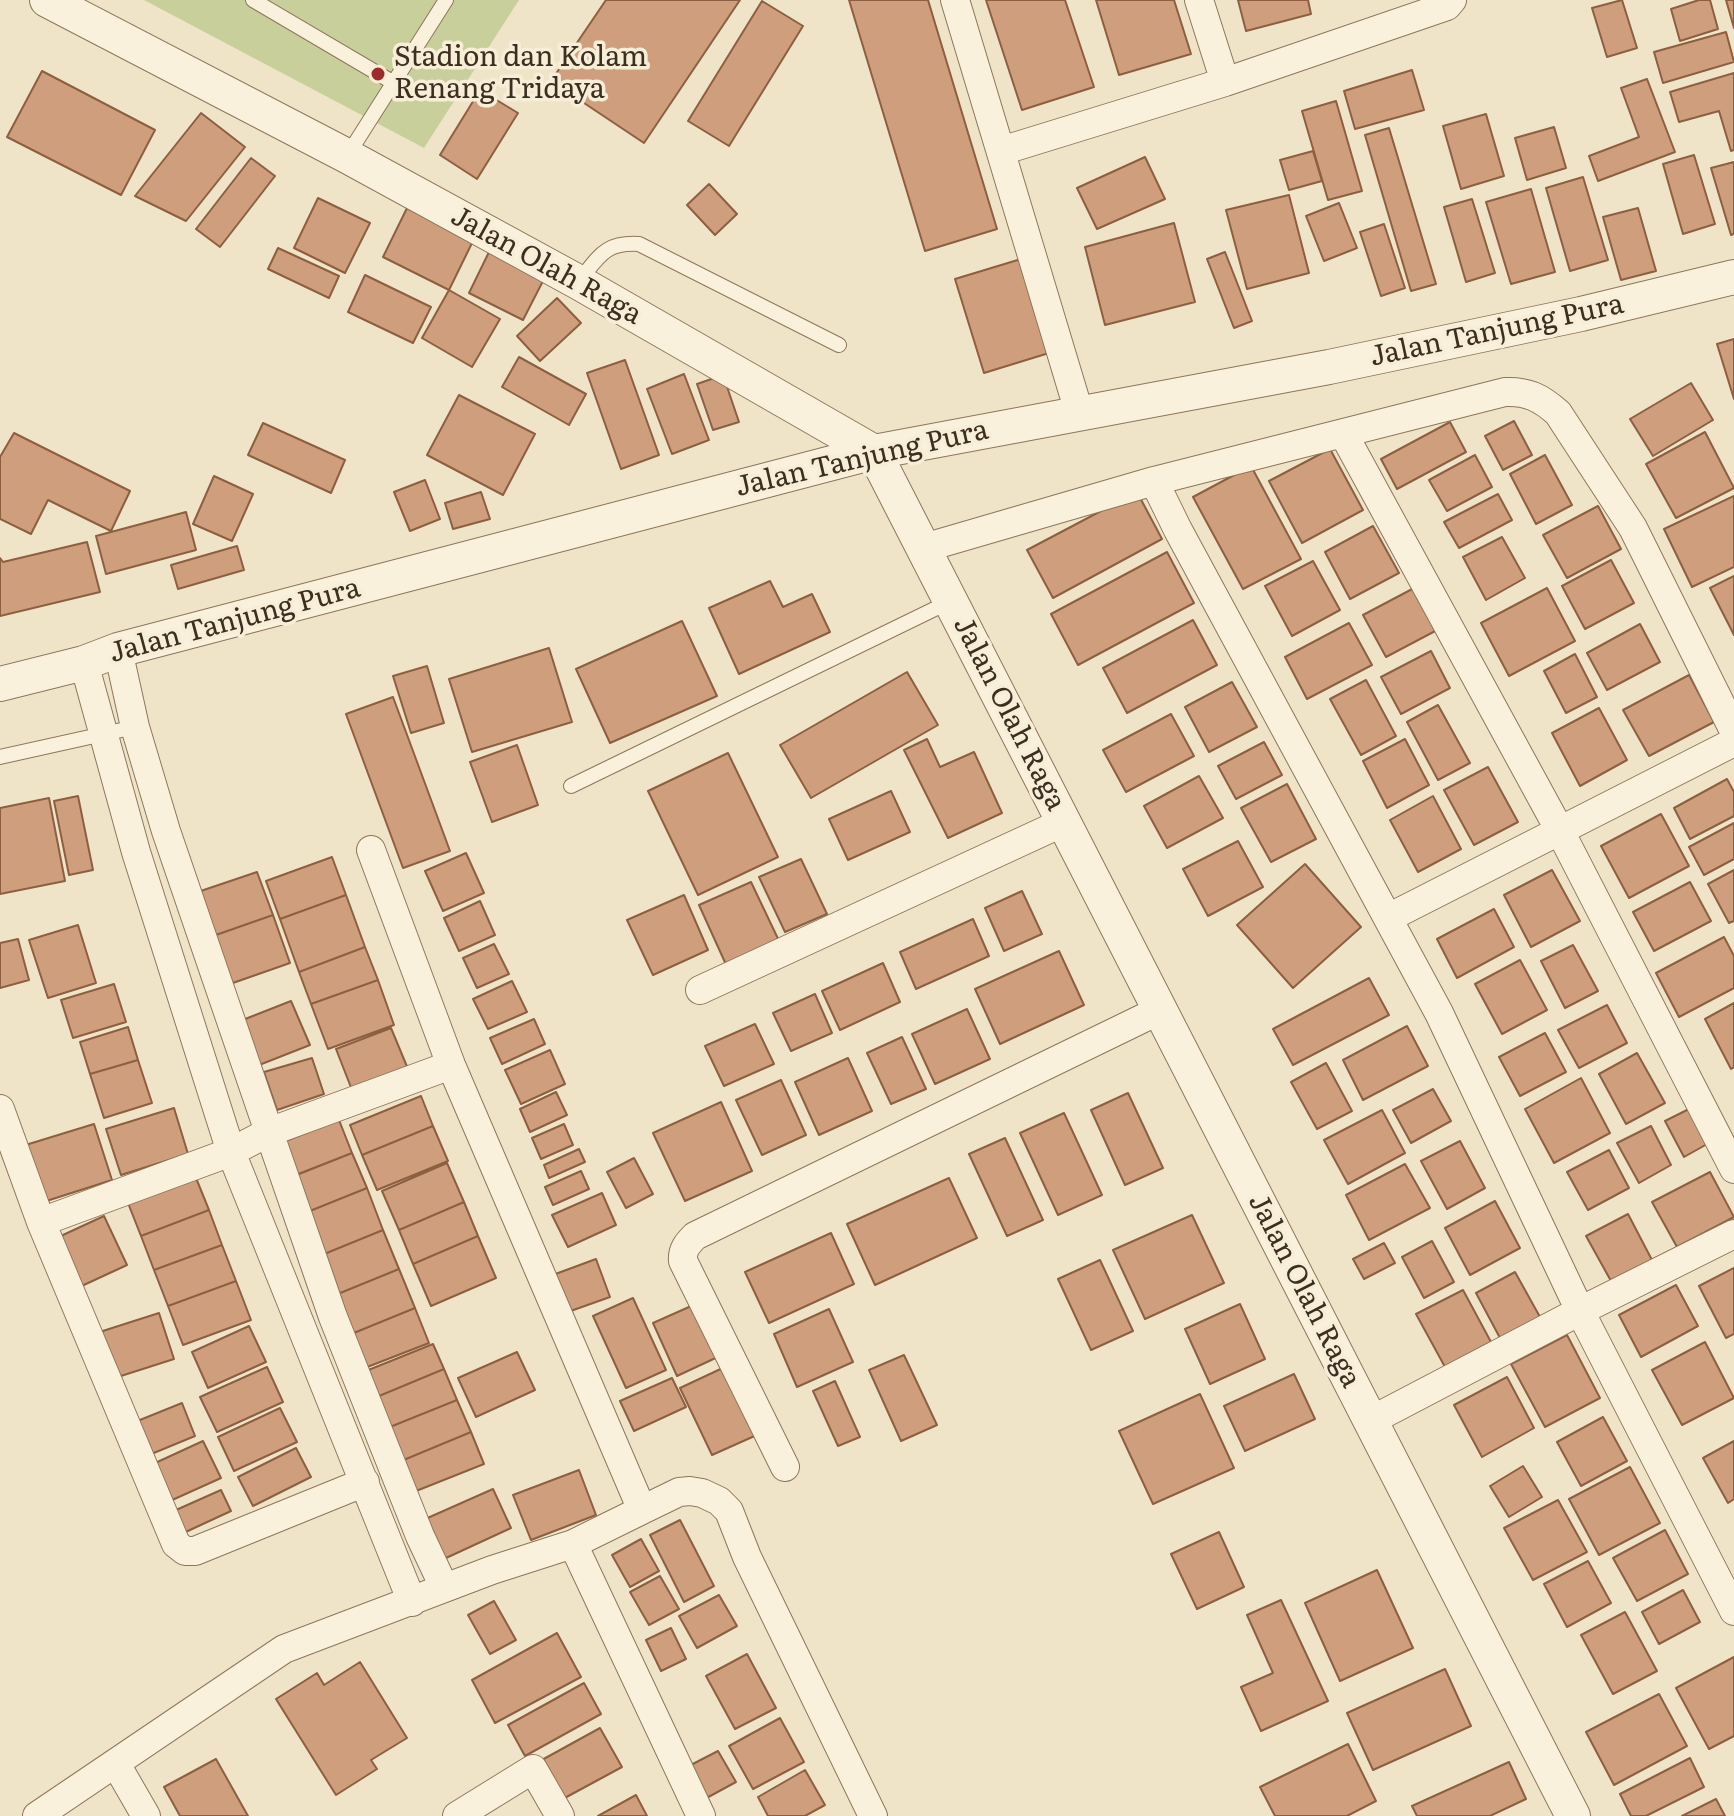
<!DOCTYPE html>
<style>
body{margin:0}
canvas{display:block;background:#f0e4c8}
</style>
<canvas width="1734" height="1816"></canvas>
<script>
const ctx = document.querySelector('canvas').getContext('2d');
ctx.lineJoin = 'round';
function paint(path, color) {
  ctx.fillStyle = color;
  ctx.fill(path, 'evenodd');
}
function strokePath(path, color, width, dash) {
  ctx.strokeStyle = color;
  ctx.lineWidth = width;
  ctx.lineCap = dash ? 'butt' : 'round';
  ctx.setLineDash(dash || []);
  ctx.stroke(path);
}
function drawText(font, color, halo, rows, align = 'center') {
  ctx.font = font + ' Literata,serif';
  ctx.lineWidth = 7;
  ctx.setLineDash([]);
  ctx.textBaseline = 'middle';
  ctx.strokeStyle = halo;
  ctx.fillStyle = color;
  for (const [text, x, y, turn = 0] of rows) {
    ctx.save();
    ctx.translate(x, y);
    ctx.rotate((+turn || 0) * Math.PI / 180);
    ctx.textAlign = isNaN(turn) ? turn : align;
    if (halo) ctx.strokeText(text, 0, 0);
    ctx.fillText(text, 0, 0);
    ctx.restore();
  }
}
paint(new Path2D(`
 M144,0H519L424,148Z`), '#c9cf9b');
const building = new Path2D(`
 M606,0H740L644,143L551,81Z
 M849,0H928L997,229L925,251Z
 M986,0H1065L1094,87L1022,110Z
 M1096,0H1174L1191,54L1119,75Z
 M1238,0H1308L1311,14L1246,31Z
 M1622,0L1637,48L1607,57L1592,8Z
 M1699,0H1710L1718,29L1680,41L1671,9Z
 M1726,0H1734V28Z
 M762,1L803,26L729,146L688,121Z
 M1726,32L1734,62L1663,83L1654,52Z
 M1412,70L1424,110L1355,129L1344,91Z
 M42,71L155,130L121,195L7,137Z
 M1734,73V150L1731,151L1719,111L1679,122L1670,92Z
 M1647,79L1675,152L1598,181L1589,156L1639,137L1621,88Z
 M480,90L518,113L477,179L440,155Z
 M1336,101L1362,191L1328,200L1302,111Z
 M201,113L245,147L186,221L135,196Z
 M1486,114L1504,176L1461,189L1443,126Z
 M1554,127L1566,168L1527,180L1515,138Z
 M1389,128L1436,284L1411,291L1365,135Z
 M1313,151L1322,181L1289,190L1280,160Z
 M1694,155L1715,224L1683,234L1663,164Z
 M1145,157L1165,199L1097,229L1077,188Z
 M251,158L275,176L220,247L196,229Z
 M1734,162V234L1731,235L1711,168Z
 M1583,177L1608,260L1570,271L1546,188Z
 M709,184L737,214L715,235L687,205Z
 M1531,189L1555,272L1511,284L1486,202Z
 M1289,195L1309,273L1247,289L1226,210Z
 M318,198L370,223L345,273L294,248Z
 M1472,199L1495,273L1466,282L1444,207Z
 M1339,203L1357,248L1324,261L1306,216Z
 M407,208L473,241L449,290L383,257Z
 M1638,208L1656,271L1621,280L1603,217Z
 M1174,223L1195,302L1105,325L1085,247Z
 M1384,224L1405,288L1381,296L1360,232Z
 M278,248L339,276L329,298L268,269Z
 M489,252L544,279L523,320L469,293Z
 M1225,252L1252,321L1234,328L1207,259Z
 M1021,259L1049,353L984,373L955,279Z
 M365,275L431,307L413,343L348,312Z
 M449,290L500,319L472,367L422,338Z
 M557,298L581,323L540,361L517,336Z
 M1734,339V399L1717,344Z
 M519,357L586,394L569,425L502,387Z
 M625,360L659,455L621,469L587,373Z
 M684,374L709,440L672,454L647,389Z
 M723,375L739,422L713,430L697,384Z
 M1691,383L1713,420L1653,456L1630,419Z
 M459,395L535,434L503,495L427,455Z
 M1514,421L1532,455L1503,470L1485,436Z
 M1450,422L1466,452L1397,489L1381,459Z
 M263,423L345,460L331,493L248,455Z
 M1705,432L1734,488L1676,518L1646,464Z
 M14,433L130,491L111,531L48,500L31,534L0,519V457Z
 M1330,449L1363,510L1302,543L1269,481Z
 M1475,455L1492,487L1447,511L1429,480Z
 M1545,455L1572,505L1536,524L1510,474Z
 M1251,466L1301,559L1243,589L1193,497Z
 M214,476L253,494L232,541L193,524Z
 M425,480L440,519L410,531L394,492Z
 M481,492L490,519L453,529L445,503Z
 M1137,492L1162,539L1053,598L1027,550Z
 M1498,494L1512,520L1459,548L1444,522Z
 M1734,496V567L1692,587L1664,529Z
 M1598,506L1621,549L1567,578L1543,535Z
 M186,512L196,550L106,574L96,536Z
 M1373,526L1399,573L1350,599L1325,552Z
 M1502,537L1525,578L1486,600L1463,557Z
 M87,542L100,592L0,616V558L3,562Z
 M237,546L244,570L178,589L171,565Z
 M1167,552L1194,603L1078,665L1051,614Z
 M1611,560L1634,603L1585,629L1562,586Z
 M1313,561L1340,610L1292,636L1265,586Z
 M1734,576V635L1710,588Z
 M770,581L783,607L812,594L830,632L739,674L709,608Z
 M1416,587L1439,629L1386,657L1363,615Z
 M1547,588L1575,641L1509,676L1481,623Z
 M1193,620L1217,665L1127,713L1103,668Z
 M682,621L717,696L610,743L576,669Z
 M1349,623L1372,665L1307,699L1285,657Z
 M1640,624L1660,662L1607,690L1587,653Z
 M549,648L572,722L472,752L449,679Z
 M1431,651L1450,688L1401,714L1381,677Z
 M1575,654L1597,697L1566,713L1544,671Z
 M427,666L444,723L411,733L393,676Z
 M907,672L938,725L811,798L780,745Z
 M1689,675L1714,722L1649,756L1623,710Z
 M1366,680L1396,736L1361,755L1330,699Z
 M1232,682L1257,727L1209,752L1185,707Z
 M393,697L450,851L403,868L346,714Z
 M1438,705L1470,763L1438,780L1407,722Z
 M1599,708L1627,760L1580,786L1552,733Z
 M1171,714L1194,756L1126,792L1103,750Z
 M927,739L940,767L974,752L1002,813L948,838L904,750Z
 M1405,739L1429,785L1387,808L1363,761Z
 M1264,742L1282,775L1236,799L1218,766Z
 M517,745L538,805L492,822L470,762Z
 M728,753L778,857L698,895L648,791Z
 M1488,767L1518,822L1474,845L1444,790Z
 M1199,776L1223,818L1167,848L1144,806Z
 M1727,779L1734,792V816L1690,839L1674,808Z
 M1287,784L1316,839L1271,862L1241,808Z
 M891,791L910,832L848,860L829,819Z
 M78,796L93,870L69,875L54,801Z
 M1433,796L1461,849L1418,872L1390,820Z
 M49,798L65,881L0,894V808Z
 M1661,814L1689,866L1629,898L1601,846Z
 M1734,823V859L1704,875L1689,847Z
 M1238,841L1263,887L1208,916L1183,869Z
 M466,853L484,893L443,911L425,871Z
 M332,857L346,895L280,919L266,881Z
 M801,859L827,914L785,932L759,877Z
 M1305,864L1361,927L1293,988L1237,925Z
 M1552,870L1580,921L1531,947L1504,895Z
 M1734,870V921L1729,923L1708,884Z
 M257,872L273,915L193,943L177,899Z
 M751,882L781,945L728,969L699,905Z
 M1690,882L1711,921L1654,951L1633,912Z
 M1022,891L1042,934L1004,951L985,908Z
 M346,895L365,947L299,972L280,919Z
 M684,895L708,950L653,975L627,920Z
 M480,901L495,935L459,951L444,918Z
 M1494,909L1514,947L1457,978L1437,939Z
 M273,915L290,963L210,991L193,943Z
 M973,919L989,956L916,989L900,952Z
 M78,925L96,983L48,998L29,940Z
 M1724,937L1734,956V988L1679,1017L1656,973Z
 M18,939L29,980L0,988V943Z
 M494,944L509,974L477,988L463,958Z
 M1573,945L1598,991L1565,1008L1541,961Z
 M365,947L378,980L311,1004L299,972Z
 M1059,951L1084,1005L1000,1044L975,989Z
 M1520,960L1547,1010L1502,1034L1475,984Z
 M883,963L900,1002L840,1030L822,991Z
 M1369,978L1389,1015L1293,1065L1273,1029Z
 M378,980L394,1025L328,1049L311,1004Z
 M512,981L527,1012L488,1029L473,999Z
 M114,984L126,1022L73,1038L61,1000Z
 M815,994L832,1033L791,1051L773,1013Z
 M291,1001L310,1045L254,1067L235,1023Z
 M1734,1003V1067L1731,1069L1705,1019Z
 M1607,1005L1627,1043L1579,1068L1558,1030Z
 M967,1009L990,1059L935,1084L912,1034Z
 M534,1019L545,1044L502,1064L490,1038Z
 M755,1024L774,1064L724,1086L705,1046Z
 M1407,1026L1428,1066L1363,1100L1343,1060Z
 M128,1027L138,1060L90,1074L80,1042Z
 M391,1028L408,1069L352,1090L336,1049Z
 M1545,1033L1566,1072L1520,1096L1499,1057Z
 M902,1037L926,1089L891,1104L867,1053Z
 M550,1050L565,1084L521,1104L505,1070Z
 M1637,1053L1665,1103L1626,1124L1599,1074Z
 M312,1058L324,1094L277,1110L264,1072Z
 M848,1058L872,1111L819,1135L795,1082Z
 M138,1060L152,1103L104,1118L90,1074Z
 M1326,1063L1352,1111L1317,1129L1291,1082Z
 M1581,1078L1610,1133L1554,1163L1525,1109Z
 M781,1080L806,1135L762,1155L736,1100Z
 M1433,1089L1451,1121L1411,1143L1393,1110Z
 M556,1092L567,1115L530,1132L520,1109Z
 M1128,1093L1163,1168L1125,1185L1091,1110Z
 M421,1096L433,1126L362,1155L350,1125Z
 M721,1102L752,1171L685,1201L653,1133Z
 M174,1108L188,1154L121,1175L106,1129Z
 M1691,1108L1709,1143L1684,1157L1665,1121Z
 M1382,1110L1405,1153L1348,1184L1324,1140Z
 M1064,1113L1102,1195L1058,1215L1020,1133Z
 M339,1120L352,1153L278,1182L265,1149Z
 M94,1124L112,1180L37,1204L19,1147Z
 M564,1124L573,1145L541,1159L532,1138Z
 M433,1126L448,1161L377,1190L362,1155Z
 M1651,1126L1671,1165L1639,1183L1617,1143Z
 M1005,1138L1043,1220L1007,1236L969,1154Z
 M1460,1141L1485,1188L1447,1209L1421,1161Z
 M579,1149L585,1162L549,1178L544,1165Z
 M1609,1150L1629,1188L1588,1210L1567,1172Z
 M352,1153L367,1188L295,1217L294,1176Z
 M634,1158L653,1194L626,1208L607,1172Z
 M447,1163L464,1202L399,1230L382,1191Z
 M1405,1164L1430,1208L1369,1240L1346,1195Z
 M581,1171L589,1189L553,1205L545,1187Z
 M1710,1172L1734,1217L1677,1247L1652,1202Z
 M194,1173L209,1210L141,1236L126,1198Z
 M949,1178L977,1238L875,1285L847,1224Z
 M367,1188L383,1230L312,1259L295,1217Z
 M602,1193L616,1225L568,1247L552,1215Z
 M1495,1201L1520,1248L1470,1275L1445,1228Z
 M464,1202L478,1236L413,1264L399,1230Z
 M209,1210L222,1245L154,1270L141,1236Z
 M1628,1214L1652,1260L1611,1281L1586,1236Z
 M1192,1215L1224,1283L1145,1319L1113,1250Z
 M104,1216L127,1265L73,1290L50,1241Z
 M383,1230L399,1269L328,1298L312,1259Z
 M831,1233L854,1284L769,1323L745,1272Z
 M478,1236L496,1278L431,1306L413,1264Z
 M1432,1241L1454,1282L1424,1298L1402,1257Z
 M1384,1243L1395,1263L1364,1279L1353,1259Z
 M222,1245L236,1281L168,1306L154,1270Z
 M596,1259L610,1297L565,1313L550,1276Z
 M1100,1260L1133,1331L1091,1350L1058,1279Z
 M1734,1268V1334L1726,1338L1699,1286Z
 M399,1269L415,1308L344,1337L328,1298Z
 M1515,1272L1540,1317L1500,1338L1476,1293Z
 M236,1281L251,1320L183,1345L168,1306Z
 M1676,1285L1698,1326L1641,1357L1619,1315Z
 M1463,1290L1491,1342L1445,1367L1416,1314Z
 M633,1298L666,1370L626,1388L593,1316Z
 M698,1303L722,1355L677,1376L653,1323Z
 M1240,1304L1265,1359L1210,1384L1185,1329Z
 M415,1308L429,1343L357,1371L344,1337Z
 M829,1309L853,1362L797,1387L774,1334Z
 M159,1313L174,1359L99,1383L84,1337Z
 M249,1326L266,1362L208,1388L192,1352Z
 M1567,1335L1600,1398L1545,1427L1511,1364Z
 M1705,1342L1734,1398L1682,1425L1652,1370Z
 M433,1344L444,1369L367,1401L356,1375Z
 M517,1352L535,1390L476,1417L458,1378Z
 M904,1355L937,1425L901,1441L869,1370Z
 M727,1366L759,1434L712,1455L680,1388Z
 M267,1367L283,1402L217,1432L200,1397Z
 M444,1369L457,1400L380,1431L367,1401Z
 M1294,1374L1315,1419L1245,1451L1224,1406Z
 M1507,1377L1534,1428L1482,1457L1454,1405Z
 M672,1378L686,1407L634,1431L620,1401Z
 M835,1381L860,1437L838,1446L813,1391Z
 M1200,1394L1234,1468L1153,1504L1119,1431Z
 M457,1400L471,1432L394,1464L380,1431Z
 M182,1403L195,1436L144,1457L130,1424Z
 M280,1408L297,1442L234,1471L218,1437Z
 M1603,1417L1627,1461L1581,1486L1557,1442Z
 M471,1432L484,1464L406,1495L394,1464Z
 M203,1441L221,1478L170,1501L153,1464Z
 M1734,1441V1499L1728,1503L1703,1458Z
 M296,1448L311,1477L253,1506L238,1477Z
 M1523,1466L1542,1497L1509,1517L1490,1486Z
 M1630,1467L1660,1523L1599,1555L1569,1499Z
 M579,1470L596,1515L531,1540L513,1495Z
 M493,1489L511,1528L433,1564L414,1524Z
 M221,1490L231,1511L177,1536L167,1514Z
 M1558,1500L1587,1552L1533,1580L1504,1528Z
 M680,1520L714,1586L684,1602L650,1535Z
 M1665,1530L1688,1574L1637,1601L1613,1558Z
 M1219,1532L1244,1587L1197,1609L1171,1554Z
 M641,1539L659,1571L630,1587L612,1555Z
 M1588,1561L1611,1603L1567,1627L1544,1584Z
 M1377,1570L1413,1648L1340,1681L1305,1603Z
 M660,1576L679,1609L649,1625L630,1592Z
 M1683,1590L1700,1622L1659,1644L1642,1612Z
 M719,1595L737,1626L697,1648L679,1616Z
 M1281,1600L1328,1701L1261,1731L1241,1687L1273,1673L1247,1615Z
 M494,1601L516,1640L490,1654L468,1615Z
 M1625,1612L1657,1671L1613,1694L1581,1635Z
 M671,1628L686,1659L661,1671L646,1640Z
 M557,1633L581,1677L495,1723L472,1680Z
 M747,1654L776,1708L735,1729L706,1676Z
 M1734,1657V1736L1709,1749L1676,1688Z
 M360,1662L407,1738L371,1760L377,1769L336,1795L276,1699L317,1673L324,1685Z
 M1445,1669L1471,1726L1373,1770L1347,1713Z
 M584,1683L601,1714L525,1756L508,1725Z
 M1659,1694L1687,1746L1614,1785L1586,1732Z
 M780,1718L804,1762L753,1789L729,1746Z
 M600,1728L622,1767L561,1800L540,1761Z
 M1348,1744L1376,1801L1347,1816H1275L1260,1787Z
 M718,1751L736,1782L701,1801L683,1769Z
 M1690,1758L1704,1787L1646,1816H1631L1620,1794Z
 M216,1759L248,1816H180L164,1787Z
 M1509,1762L1526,1799L1490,1816H1417L1412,1806Z
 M805,1770L825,1805L805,1816H768L758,1797Z
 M636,1795L647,1816H598Z
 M1716,1799L1725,1816H1682Z`);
paint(building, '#cf9f7d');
strokePath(building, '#8d5f41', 2);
const service = new Path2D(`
 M253,0L394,83
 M347,156L446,0
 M579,281C599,257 604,242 639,244L839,345
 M0,757L135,727
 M571,786L951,601`);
const minor = new Path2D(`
 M955,0L1079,412
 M1199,0L1225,82
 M1001,151L1225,82L1447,6L1452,0
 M1343,433L1560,831L1734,1169
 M1154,481L1178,530L1439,1013L1580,1311L1734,1611
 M924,548L1154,481L1505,392C1528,391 1541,398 1558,413L1633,528L1734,731
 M118,650L135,727L166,831L269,1132L333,1317L420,1536L444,1587
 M84,663L136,852L231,1152L412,1602
 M1390,917L1734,742
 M700,990L1064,822
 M0,1109L41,1222L176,1544L185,1551H195L365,1482
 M41,1222L231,1152L269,1132L451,1065
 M1370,1421L1580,1311L1734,1234
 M785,1467L683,1261C682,1250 687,1244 695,1236L1160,1010
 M642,1510L679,1492L690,1491L702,1493L719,1501L729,1511L747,1557L873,1816
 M573,1544L701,1816
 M116,1764L146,1816
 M37,1816L284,1649L492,1570L573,1544L642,1510L451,1065L371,850
 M457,1816L533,1769L560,1816`);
const tertiary = new Path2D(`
 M47,0L347,156L578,282L874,452L1573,1816
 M0,684L84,663L118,650L874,452L1329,367L1581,314L1734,277`);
strokePath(service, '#8d765c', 16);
strokePath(minor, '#8d765c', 30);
strokePath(tertiary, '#8d765c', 36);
strokePath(service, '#faf1dc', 14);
strokePath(minor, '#faf1dc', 28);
strokePath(tertiary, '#faf1dc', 34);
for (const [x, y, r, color] of [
 [378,74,8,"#9e2a2b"]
]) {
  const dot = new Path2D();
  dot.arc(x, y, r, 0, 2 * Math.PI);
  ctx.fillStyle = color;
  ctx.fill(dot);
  strokePath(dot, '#f7eed8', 3);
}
drawText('28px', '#3d2e20', '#f7eed8', [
 ["Stadion dan Kolam",394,58],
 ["Renang Tridaya",394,90]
], 'left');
drawText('28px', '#3d2e20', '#f7eed8', [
 ["Jalan Olah Raga",546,266,29],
 ["Jalan Tanjung Pura",1497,331,-12],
 ["Jalan Tanjung Pura",862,459,-13],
 ["Jalan Tanjung Pura",235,621,-15],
 ["Jalan Olah Raga",1009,714,63],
 ["Jalan Olah Raga",1304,1291,63]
]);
</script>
